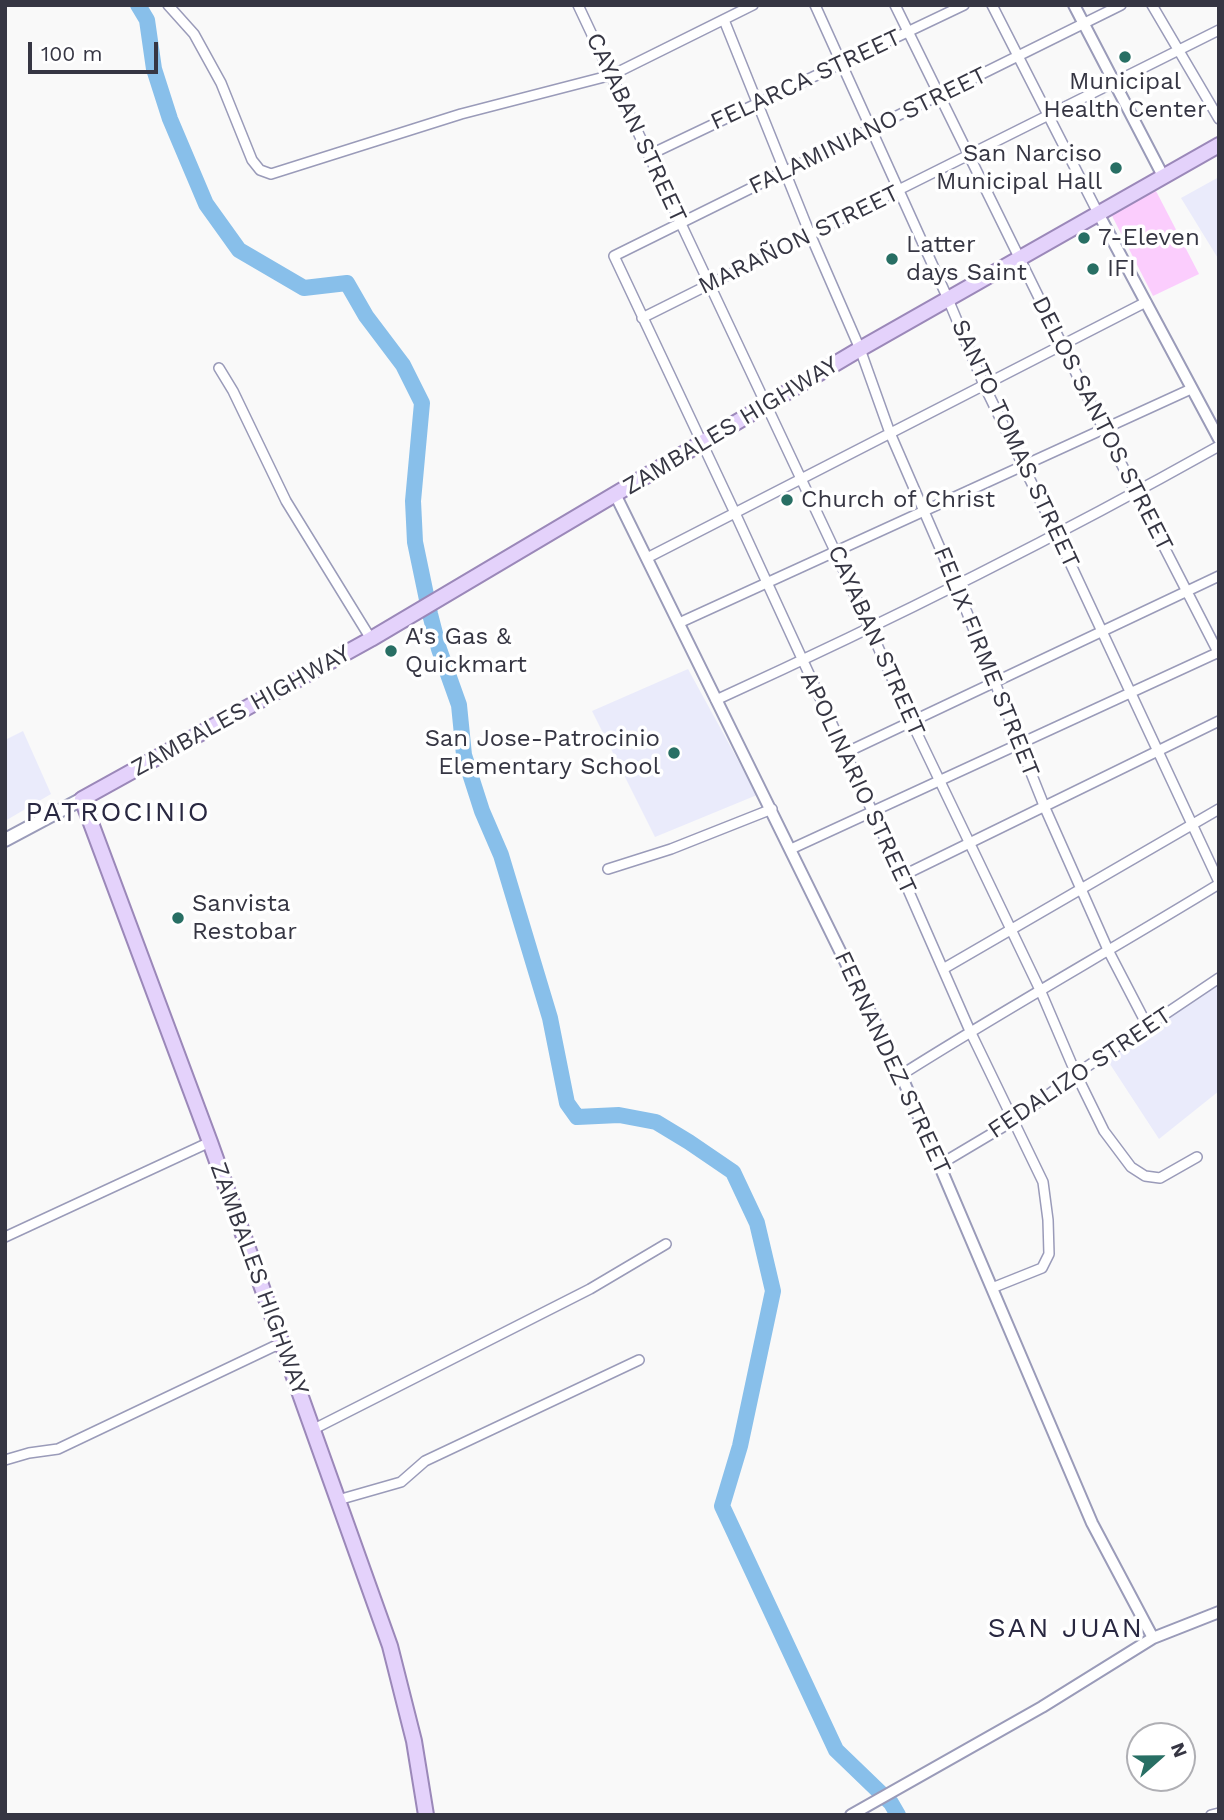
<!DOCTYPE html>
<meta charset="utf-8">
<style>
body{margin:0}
#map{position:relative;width:1224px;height:1820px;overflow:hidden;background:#f9f9f9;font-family:"Work Sans",sans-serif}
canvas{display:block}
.frame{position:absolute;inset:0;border:7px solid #363643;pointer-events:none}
.north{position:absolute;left:1126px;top:1722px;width:70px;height:70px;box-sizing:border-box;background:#fff;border:2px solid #afafb4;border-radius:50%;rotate:69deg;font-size:19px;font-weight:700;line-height:28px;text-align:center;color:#363643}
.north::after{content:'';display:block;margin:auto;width:24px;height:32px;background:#286f64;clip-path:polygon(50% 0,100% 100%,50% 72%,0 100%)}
.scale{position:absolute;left:28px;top:42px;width:130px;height:32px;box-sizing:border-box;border:4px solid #363643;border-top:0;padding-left:9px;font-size:21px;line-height:24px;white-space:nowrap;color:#363643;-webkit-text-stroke:5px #fff;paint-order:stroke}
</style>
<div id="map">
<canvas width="1224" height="1820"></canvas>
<div class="frame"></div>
<div class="north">N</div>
<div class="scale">100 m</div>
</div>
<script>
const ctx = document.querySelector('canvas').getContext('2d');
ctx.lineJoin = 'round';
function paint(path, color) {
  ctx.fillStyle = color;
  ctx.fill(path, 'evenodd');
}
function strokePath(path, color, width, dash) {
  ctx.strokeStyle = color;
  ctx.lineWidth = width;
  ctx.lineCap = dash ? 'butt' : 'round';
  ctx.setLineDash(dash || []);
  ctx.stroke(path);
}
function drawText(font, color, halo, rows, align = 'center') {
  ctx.font = font + ' "Work Sans",sans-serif';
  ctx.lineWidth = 7;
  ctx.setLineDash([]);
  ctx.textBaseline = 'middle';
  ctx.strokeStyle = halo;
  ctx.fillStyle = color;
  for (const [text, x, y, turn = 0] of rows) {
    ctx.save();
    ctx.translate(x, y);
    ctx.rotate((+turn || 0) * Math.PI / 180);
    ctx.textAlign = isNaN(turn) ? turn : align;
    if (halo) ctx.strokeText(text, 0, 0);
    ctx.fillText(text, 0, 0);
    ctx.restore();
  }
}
paint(new Path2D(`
 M1219,177V260L1181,198Z
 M688,669L757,795L655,837L592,711Z
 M23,731L51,794L5,821V740Z
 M1219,983V1091L1159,1139L1106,1058Z`), '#eaebfb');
paint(new Path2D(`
 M1156,191L1199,274L1153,296L1110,212Z`), '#fbcdfd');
strokePath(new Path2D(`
 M138,5L147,20L154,69L170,119L206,204L239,250L304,288L347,283L366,316L403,365L422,403L413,501L415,542L430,614L439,649L459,705L464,755L482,811L501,855L550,1018L567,1103L577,1117L619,1115L656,1122L689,1142L733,1172L757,1223L773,1291L740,1446L722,1506L836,1750L891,1803L898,1815`), '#88bfea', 16);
const minor = new Path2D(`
 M168,5L194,34L221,83L252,160L260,170L271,174L461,114L612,75L753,5
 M578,5L835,551L912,723L1041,992L1076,1074L1104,1131L1131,1167L1145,1176L1160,1178L1197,1157
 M815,5L948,299L984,385L1057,535L1219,882
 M895,5L1104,430L1219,654
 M992,5L1098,213
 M1152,5L1219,119
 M724,20L810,234L860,349L890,433L956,585L1045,808L1109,952L1148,1027
 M649,155L964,5
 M642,318L1219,30
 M219,368L233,391L286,501L371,639
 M647,558L1146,302
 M679,623L1191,389
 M716,700C887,622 1055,538 1219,446
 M845,753L1219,576
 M791,849L1219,652
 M608,869L671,849L772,809
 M902,876L1219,721
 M943,969L1219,809
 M901,1075C1005,1009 1113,949 1219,884
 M939,1165L1013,1121L1076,1074L1219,978
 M5,1237L210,1142
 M992,1288L1042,1268L1049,1254L1048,1220L1043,1182L970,1031L902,876L735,513L614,256L1121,5
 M312,1430L590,1289L666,1244
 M5,1460L29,1453L58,1449L281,1343
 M338,1500L401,1482L425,1461L639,1360
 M1211,1815L1219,1813`);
const tertiary = new Path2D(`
 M1074,5L1163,176
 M1098,213L1219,439
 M615,494L901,1075L1092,1523L1153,1638
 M851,1815L1042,1707L1153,1638L1219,1612`);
const secondary = new Path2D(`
 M5,840L82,799`);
const primary = new Path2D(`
 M426,1815L414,1741L390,1646L210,1142L82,799L371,639L860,349L1219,145`);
strokePath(minor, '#9a9bb9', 12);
strokePath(tertiary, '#9a9bb9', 14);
strokePath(secondary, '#9a9bb9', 16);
strokePath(primary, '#9b88b9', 18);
strokePath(minor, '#fff', 9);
strokePath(tertiary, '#fff', 10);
strokePath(secondary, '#fff', 12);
strokePath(primary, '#e4d2fb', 14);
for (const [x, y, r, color] of [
 [1125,57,7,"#286f64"],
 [1116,168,7,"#286f64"],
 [1084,238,7,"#286f64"],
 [892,259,7,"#286f64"],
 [1093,269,7,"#286f64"],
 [787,500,7,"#286f64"],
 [391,651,7,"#286f64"],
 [674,753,7,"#286f64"],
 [178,918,7,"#286f64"]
]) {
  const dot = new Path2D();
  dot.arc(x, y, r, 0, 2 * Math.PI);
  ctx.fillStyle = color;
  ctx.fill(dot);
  strokePath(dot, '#fff', 2.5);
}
drawText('24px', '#363643', '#fff', [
 ["FELARCA STREET",806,80,-25],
 ["CAYABAN STREET",636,128,65],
 ["FALAMINIANO STREET",868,131,-26],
 ["MARAÑON STREET",799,240,-26],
 ["DELOS SANTOS STREET",1102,424,63],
 ["ZAMBALES HIGHWAY",731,426,-31],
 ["SANTO TOMAS STREET",1015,444,65],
 ["CAYABAN STREET",876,641,66],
 ["FELIX FIRME STREET",986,662,68],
 ["ZAMBALES HIGHWAY",241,711,-29],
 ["APOLINARIO STREET",858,783,65],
 ["FERNANDEZ STREET",892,1063,65],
 ["FEDALIZO STREET",1080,1073,-34],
 ["ZAMBALES HIGHWAY",259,1279,70]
]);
drawText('24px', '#363643', '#fff', [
 ["Municipal",1125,82,"center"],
 ["Health Center",1125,110,"center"],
 ["San Narciso",1102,154,"right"],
 ["Municipal Hall",1102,182,"right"],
 ["7-Eleven",1098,238],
 ["Latter",906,245],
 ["days Saint",906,273],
 ["IFI",1107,269],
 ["Church of Christ",801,500],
 ["A's Gas &",405,637],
 ["Quickmart",405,665],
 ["San Jose-Patrocinio",660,739,"right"],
 ["Elementary School",660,767,"right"],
 ["Sanvista",192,904],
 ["Restobar",192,932]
], 'left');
ctx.letterSpacing = '2px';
drawText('28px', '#292841', '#fff', [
 ["PATROCINIO",118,813],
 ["SAN JUAN",1066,1629]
]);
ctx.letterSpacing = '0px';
</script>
